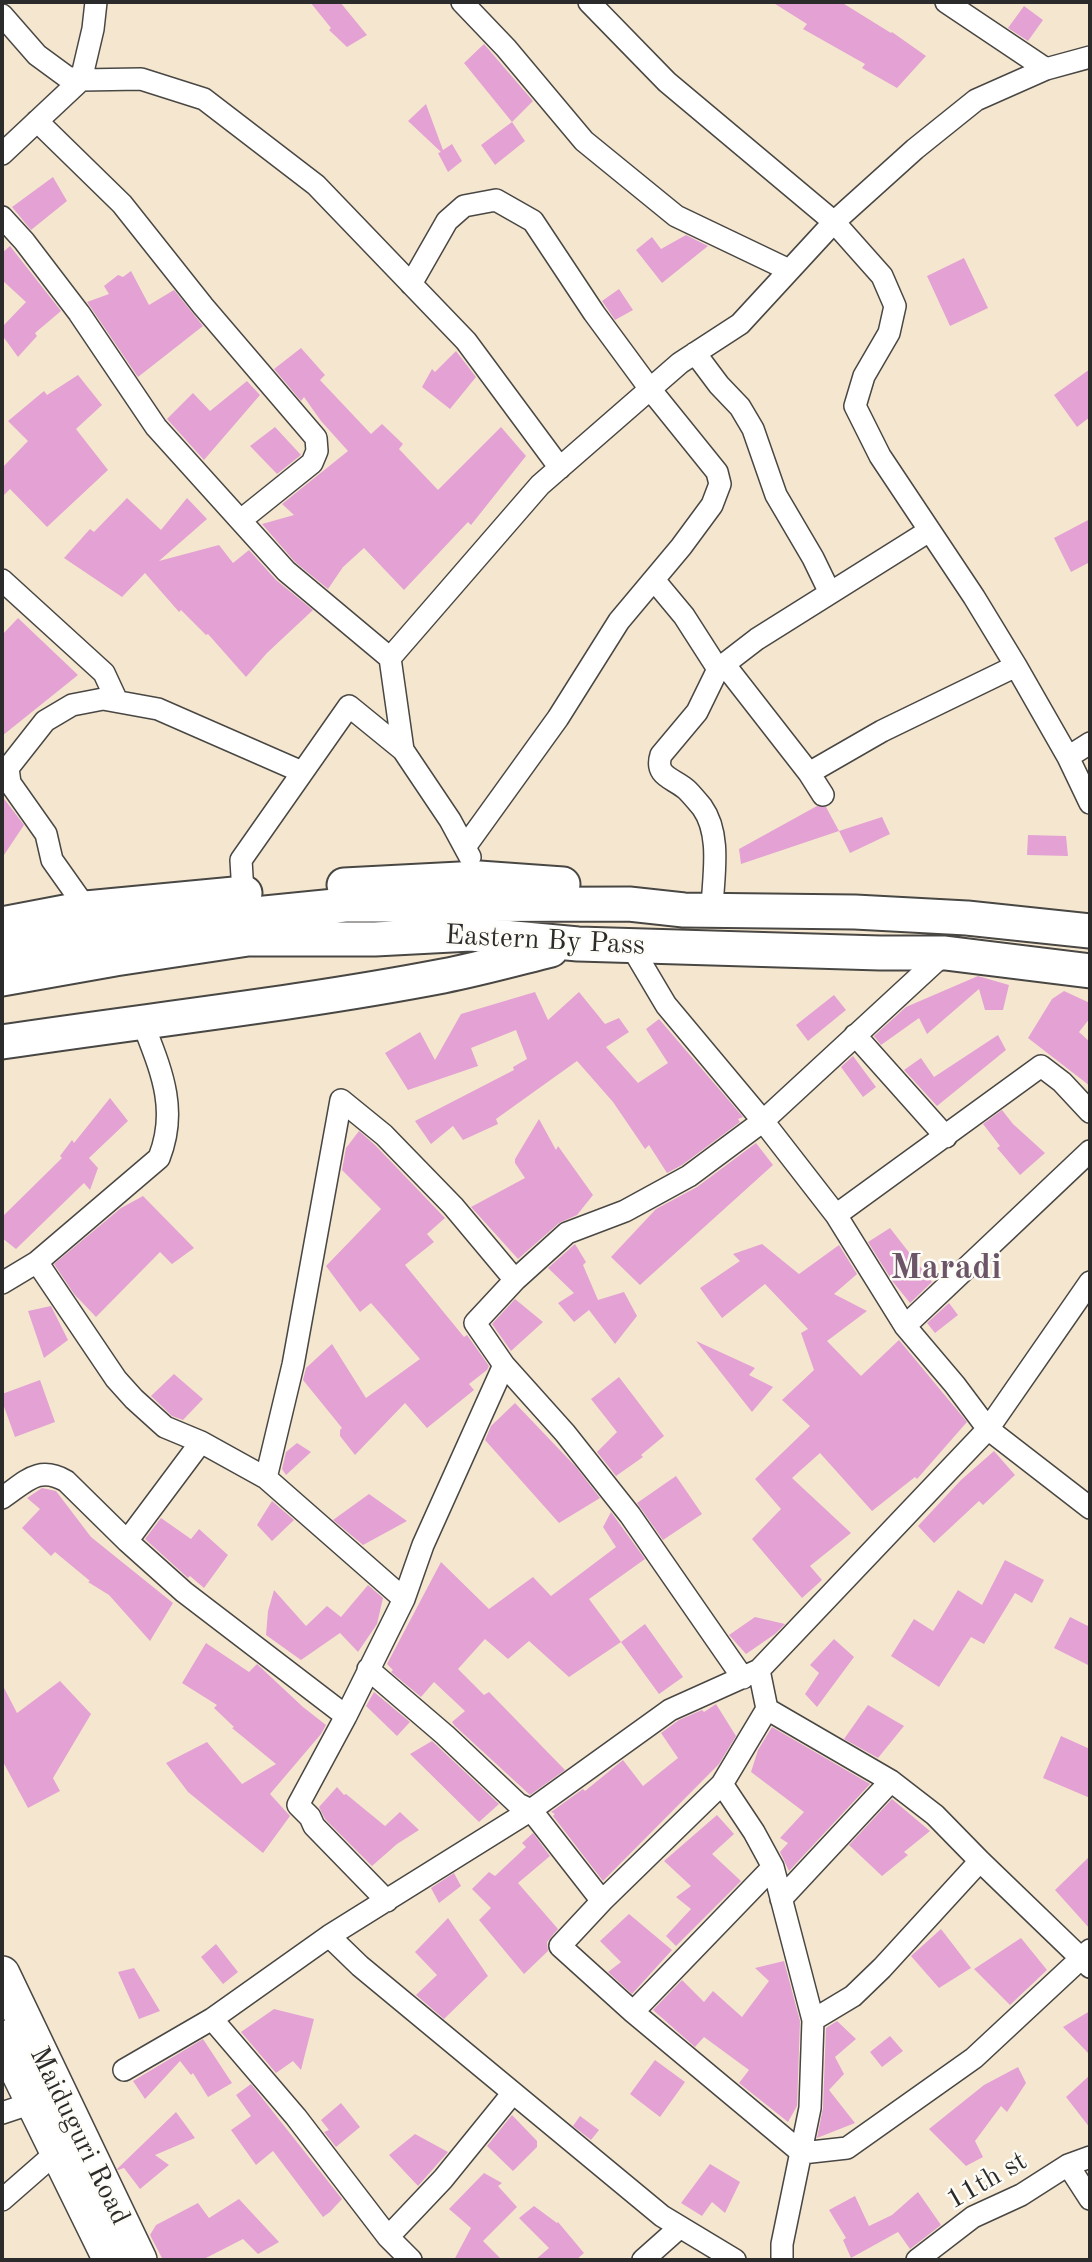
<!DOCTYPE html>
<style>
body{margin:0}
#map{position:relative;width:1092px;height:2262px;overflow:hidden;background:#f5e7cf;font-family:"Old Standard TT",serif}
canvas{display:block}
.frame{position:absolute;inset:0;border:4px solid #2b2b2b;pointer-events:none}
</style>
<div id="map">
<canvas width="1092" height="2262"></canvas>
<div class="frame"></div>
</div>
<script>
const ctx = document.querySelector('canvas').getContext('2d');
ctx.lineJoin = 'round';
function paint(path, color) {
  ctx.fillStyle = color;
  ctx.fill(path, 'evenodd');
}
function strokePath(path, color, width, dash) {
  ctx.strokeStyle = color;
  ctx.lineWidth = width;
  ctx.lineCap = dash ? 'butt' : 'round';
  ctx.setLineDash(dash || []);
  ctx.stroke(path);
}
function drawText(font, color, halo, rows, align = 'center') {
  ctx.font = font + ' "Old Standard TT",serif';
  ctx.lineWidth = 5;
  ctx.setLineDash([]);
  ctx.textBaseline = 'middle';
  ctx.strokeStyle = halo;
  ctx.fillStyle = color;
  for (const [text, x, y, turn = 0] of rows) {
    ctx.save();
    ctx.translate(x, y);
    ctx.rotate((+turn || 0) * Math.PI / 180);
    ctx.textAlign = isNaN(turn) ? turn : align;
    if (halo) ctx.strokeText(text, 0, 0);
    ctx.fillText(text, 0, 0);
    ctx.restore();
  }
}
paint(new Path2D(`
 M310,2H340L367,35L347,47L329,30L331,28Z
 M772,2H841L891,33L892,32L926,56L897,88L862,68L865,64L803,29L807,24Z
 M1024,6L1043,20L1028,41L1008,28Z
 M484,44L533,101L512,122L464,63Z
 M426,104L443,150L452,144L462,161L448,172L438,153L441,152L408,121Z
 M512,122L525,141L495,165L481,145Z
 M53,177L67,201L31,230L12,207Z
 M686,235L708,246L662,283L636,250L652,237L661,249Z
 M10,246L61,311L35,333L37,336L18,357L2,335V327L26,302L2,280V253Z
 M964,258L988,308L950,326L927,276Z
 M131,271L149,305L174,290L203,326L138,377L87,302L109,294L104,286L118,275L123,277Z
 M619,289L633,310L615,320L602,301Z
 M301,348L325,375L320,380L371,434L382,424L403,444L399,449L438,490L501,427L526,456L471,525L468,522L404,590L364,548L343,567L328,589L295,562L262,524L294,515L282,504L348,451L321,421L304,397L301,401L274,369Z
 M456,351L476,377L450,409L422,387L432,369L435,372Z
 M1090,369V417L1077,427L1054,395Z
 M78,375L102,405L76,429L108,470L47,527L10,489L2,497V468L28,441L8,421L44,391L47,395Z
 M247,381L260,395L204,460L167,419L193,393L210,411Z
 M275,427L301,455L277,474L250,446Z
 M127,498L161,530L187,498L207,519L159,561L219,545L233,563L249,550L276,580L313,610L267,653L246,677L208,634L206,635L181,610L179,612L145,573L122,597L64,558L90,529L94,532Z
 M1090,519V562L1071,572L1054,538Z
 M18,618L78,675L2,736V635Z
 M2,796L24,825L2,858Z
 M817,806L826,807L839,831L741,864L739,849Z
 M882,817L890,834L850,853L839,831Z
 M1028,835L1066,836L1068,856L1027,855Z
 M978,976L1009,985L1003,1010H985L979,989L927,1034L919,1018L881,1045L874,1036L906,1007Z
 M1064,991L1090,1003V1018L1079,1032L1090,1042V1086L1028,1038L1052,999Z
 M535,992L548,1020L579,992L605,1024L619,1018L629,1032L606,1047L638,1083L668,1063L646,1029L659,1019L743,1117L738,1119L740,1122L682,1165L667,1173L649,1145L645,1149L613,1102L577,1061L496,1119L498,1124L463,1140L453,1126L431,1144L415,1121L514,1070L513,1067L527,1059L516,1030L471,1048L478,1066L408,1090L385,1053L420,1032L435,1060L461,1014Z
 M834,995L846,1010L808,1041L796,1025Z
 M998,1035L1006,1050L937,1106L904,1070L921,1058L934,1077Z
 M853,1056L876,1087L863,1097L841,1067Z
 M110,1098L128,1121L89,1158L98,1168L90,1190L84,1183L16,1249L2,1238V1217L62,1158L60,1156L72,1140L74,1143Z
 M1002,1110L1013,1124L1045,1153L1020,1175L997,1148L1000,1146L983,1124Z
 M539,1119L556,1150L558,1146L593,1195L577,1215L559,1223L518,1259L471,1207L525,1178L515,1163V1159Z
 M359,1131L375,1145L445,1218L427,1234L434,1242L405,1265L464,1337L467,1335L489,1366L487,1370L469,1384L474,1390L427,1428L405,1403L355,1455L340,1436V1430L342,1428L303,1380L306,1368L332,1344L366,1398L420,1359L371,1303L360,1312L326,1266L381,1209L342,1170L346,1148Z
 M756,1143L773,1165L640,1285L611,1257L656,1209L697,1187Z
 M143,1196L194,1248L172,1264L160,1252L96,1317L74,1294L54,1264L121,1208Z
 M890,1228L932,1282L910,1303L893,1282L868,1242Z
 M575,1244L586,1262L583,1265L598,1300L624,1292L637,1316L615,1344L589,1310L574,1322L558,1303L574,1293L548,1268Z
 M762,1244L799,1274L839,1245L857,1274L834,1294L867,1311L827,1341L861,1376L899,1340L967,1422L917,1479L915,1477L872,1511L820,1453L792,1478L851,1533L810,1566L822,1580L802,1598L752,1539L781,1509L755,1479L810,1426L782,1400L814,1370L801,1333L808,1329L765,1284L722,1318L700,1288L740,1261L733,1254Z
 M515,1299L543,1322L511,1351L492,1324Z
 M949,1303L958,1315L935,1333L927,1323Z
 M51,1306L68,1340L44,1358L28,1311Z
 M696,1341L755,1368L749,1375L773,1387L752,1412Z
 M174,1374L203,1399L183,1420L172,1416L151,1396Z
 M619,1377L664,1436L641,1455L643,1457L616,1476L597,1452L617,1432L591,1399Z
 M40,1380L55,1422L15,1437L2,1401V1394Z
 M515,1403L576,1467L600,1498L559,1523L485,1440L491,1426Z
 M297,1443L311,1452L286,1475L282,1469L286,1452Z
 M994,1451L1015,1475L983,1505L979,1501L934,1543L918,1526L961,1480Z
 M676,1476L702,1514L663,1540L637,1503Z
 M42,1488L56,1491L91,1537L173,1603L150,1641L109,1595L88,1582L90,1581L55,1552L51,1556L22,1528L40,1509L27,1498Z
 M369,1494L407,1521L363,1545L333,1520Z
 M272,1501L294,1520L272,1541L257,1525Z
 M611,1512L645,1559L589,1599L621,1642L569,1677L529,1641L508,1659L485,1639L458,1669L484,1695L489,1692L565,1770L530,1795L455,1726L452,1722L465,1711L434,1682L421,1697L391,1672L393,1670L387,1664L441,1562L489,1609L533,1577L551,1596L616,1547L603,1527Z
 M161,1518L191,1539L199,1529L228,1555L204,1588L190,1576L188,1578L145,1539Z
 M1005,1560L1044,1580L1032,1603L1015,1593L984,1644L971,1637L939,1687L891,1656L914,1619L933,1631L958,1590L982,1605Z
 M368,1585L383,1598L377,1624L358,1652L340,1633L301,1660L266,1635L268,1611L274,1590L306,1626L327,1606L341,1617Z
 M755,1617L785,1624L775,1634L746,1654L729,1635Z
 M1070,1617L1090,1627V1666L1054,1648Z
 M645,1624L683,1677L659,1694L621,1642Z
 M834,1639L854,1657L817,1707L805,1694L819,1673L810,1665Z
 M206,1643L249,1672L257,1664L303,1707L326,1725L321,1734L270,1794L290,1816L263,1853L188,1792L166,1763L207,1742L242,1784L276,1764L232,1728L234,1727L214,1708L217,1705L182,1683Z
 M60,1681L91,1714L53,1778L60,1791L28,1808L2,1760V1684L17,1713Z
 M374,1692L410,1722L397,1736L366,1706Z
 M716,1704L736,1736L719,1764L603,1881L553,1816L555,1814L551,1812L583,1789L585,1791L623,1760L643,1786L678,1758L661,1733L679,1720L702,1710L704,1712Z
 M868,1705L904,1726L878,1758L844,1739Z
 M772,1727L870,1784L789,1871L780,1852L788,1843L780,1838L804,1812L751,1772L758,1750Z
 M1061,1736L1090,1749V1798L1043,1778Z
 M432,1741L499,1804L479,1822L410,1754Z
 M337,1787L344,1795L346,1794L385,1826L400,1812L419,1830L397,1844L372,1866L325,1819L319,1807Z
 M892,1799L930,1831L904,1852L908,1855L882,1876L849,1845Z
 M717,1815L734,1834L712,1854L741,1881L676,1946L666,1936L691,1909L676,1897L691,1886L664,1861Z
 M533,1833L550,1856L518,1883L558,1929L547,1942L548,1951L524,1974L479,1920L491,1908L472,1889L489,1872L495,1876L526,1847L522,1843Z
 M1090,1856V1929L1055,1890Z
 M454,1873L461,1886L439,1903L431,1888Z
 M629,1914L672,1950L632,1994L608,1972L621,1962L600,1941Z
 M448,1918L488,1976L444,2019L416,1995L437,1975L415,1952Z
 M941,1929L971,1968L939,1988L911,1956Z
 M1021,1938L1047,1970L1010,2005L974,1969Z
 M216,1944L238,1972L223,1984L201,1957Z
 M784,1961L800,2021L797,2106L788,2122L739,2083L749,2070L704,2037L695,2047L653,2010L682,1980L704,2002L713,1991L742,2017L769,1981L755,1968Z
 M134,1968L160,2011L139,2019L118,1972Z
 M274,2009L314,2019L301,2070L293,2061L276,2073L241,2032Z
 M1090,2011V2055L1063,2027Z
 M837,2021L856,2039L835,2057L844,2074L829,2090L855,2123L817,2138L823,2108L826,2028Z
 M890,2036L903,2051L882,2067L870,2052Z
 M203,2039L232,2083L208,2097L193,2073L191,2075L180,2061L145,2099L133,2081Z
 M655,2060L685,2082L660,2117L630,2094Z
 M1018,2067L1026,2083L1007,2112L1001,2106L975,2141L983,2157L966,2166L929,2129L984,2085Z
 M1090,2075V2128L1066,2097Z
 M251,2084L342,2199L330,2212L323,2217L273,2151L256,2165L231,2130L251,2116L236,2095Z
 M341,2103L360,2127L336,2147L324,2132L329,2130L321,2120Z
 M176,2112L195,2138L155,2155L169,2165L140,2189L124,2168L118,2170L117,2169Z
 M512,2115L537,2141V2147L513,2171L487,2146Z
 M580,2116L599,2130L591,2140L573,2126Z
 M415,2134L448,2152L418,2186L389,2155Z
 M710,2164L740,2182L725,2213L712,2202L702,2216L681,2203Z
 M484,2173L502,2183L498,2186L517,2207L483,2241L502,2260H454L471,2228L449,2209Z
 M918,2192L941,2225L910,2249L898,2232L851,2258L843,2240L846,2238L829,2210L855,2196L869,2226L892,2215Z
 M239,2199L279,2242L258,2254L243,2239L202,2260H163L150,2235L156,2225L198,2203L209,2218Z
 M534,2206L557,2223L558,2222L584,2253L576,2260H535L549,2248L519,2218Z`), '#e3a2d3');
const minor = new Path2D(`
 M462,2L506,48L584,141L676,216L789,270
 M589,2L667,82L834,222L882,276L895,306L889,333L864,376L855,406L880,456L974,597L1016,666L1068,757L1090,803
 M946,2L1046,69
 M2,15L37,55L67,77L81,80L141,79L204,99L316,185L466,341L560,468
 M37,121L122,204L203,306L316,438L317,451L312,463L241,520
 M2,154L81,80L93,29L96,2
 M2,217L24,241L79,313L156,427L286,571L390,658
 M411,284L447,221L464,206L496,200L533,221L594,313L650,389L717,472L720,484L712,505L681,547L619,621L558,718L465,847
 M695,353L719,385L740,407L753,429L776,495L813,558L830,593
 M2,580L104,673L117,701
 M654,580L684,616L718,669L697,712L661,755C654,777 674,778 687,790C692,795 697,801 702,807C722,835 713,877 712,909
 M724,664L809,773L823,795
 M718,669L757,639L929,531
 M403,750L450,820L470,857
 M1068,757L1090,743
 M809,773L882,731L1016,666
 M243,893L241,860L349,706L403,750L390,658L540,485L680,363L740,324L834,222L915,149L976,100L1046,69L1090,57
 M86,908L52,860L46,834L10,783L8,768L45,721L72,705L103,699L158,709L302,772
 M631,946L666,1005L763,1121L836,1215L905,1326L955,1385L988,1429L1090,1508
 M855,1035L946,1137
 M836,1215L1041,1066L1062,1082L1090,1112
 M37,1262L116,1379L134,1399L165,1427L201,1442L266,1478L404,1599
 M2,1283L37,1262L159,1158C179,1108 160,1068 142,1021
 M905,1326L1090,1151
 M504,1365L565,1433L630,1515L743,1678
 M266,1478L293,1365L341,1100L384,1135L453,1206L515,1280
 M2,1498C26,1482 38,1465 66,1481L127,1541L184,1592L346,1716
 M127,1541L201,1442
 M368,1669L445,1735L518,1804L531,1810L602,1901
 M759,1670L767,1709L722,1784L754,1832L773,1867L813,2020L810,2108L782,2244V2260
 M767,1709L891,1781L935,1815L980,1861L1090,1967
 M722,1784L602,1901L560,1946L633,2012L802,2153L847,2148L974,2058L1090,1950
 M781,1899L891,1781
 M387,1901L314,1826L310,1817L298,1805L346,1716L404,1599L423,1545L504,1365L475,1323L515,1280L567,1233L625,1211L689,1176L763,1121L945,953
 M329,1936L360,1966L662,2216L735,2260
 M633,2012L773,1867
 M212,2019L296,2117L388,2237L411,2260
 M813,2020L853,1996L882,1968L980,1861
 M124,2070L212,2019L329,1936L531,1810L670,1710L759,1670L988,1429L1090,1282
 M2,2113L32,2103
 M1068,2165L1090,2199
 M2,2200L58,2151
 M388,2237L443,2179L512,2094
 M643,2260L679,2228
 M917,2260L973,2217L1021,2195L1068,2165L1090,2157`);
const primary = new Path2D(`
 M344,885L479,878L563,884
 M2,924L86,908L245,893
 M2,949L235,916L345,905L629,904L684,910L855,912L967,918L1090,931
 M2,979L115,959L248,939H375L471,934L578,944L880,953H945L1090,971
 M2,1042C149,1020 297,1004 443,976C479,969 515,959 551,950`);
const trunk = new Path2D(`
 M2,1974L139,2260
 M2,2038L111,2260`);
strokePath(minor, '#494744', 24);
strokePath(primary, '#494744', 37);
strokePath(trunk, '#494744', 38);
strokePath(minor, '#fff', 21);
strokePath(primary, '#fff', 33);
strokePath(trunk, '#fff', 35);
drawText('28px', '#2b2b2b', '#fdfcf7', [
 ["Eastern By Pass",545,941,3],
 ["Maiduguri Road",79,2136,64],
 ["11th st",987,2181,-30]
]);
drawText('bold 35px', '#6b5566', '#fdfcf7', [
 ["Maradi",946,1269]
]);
</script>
